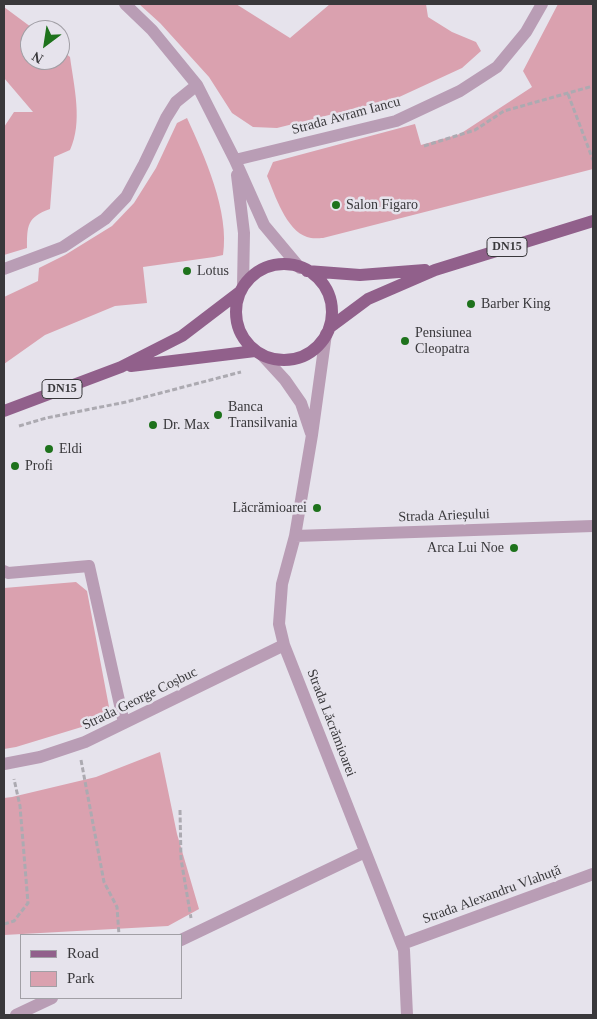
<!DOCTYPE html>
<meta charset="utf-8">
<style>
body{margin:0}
#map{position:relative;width:597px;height:1019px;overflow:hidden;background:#e6e3ec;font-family:Georgia,serif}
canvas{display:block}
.frame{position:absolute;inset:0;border:5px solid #39383b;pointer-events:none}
.legend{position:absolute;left:20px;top:934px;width:162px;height:65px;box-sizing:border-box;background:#e6e3ec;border:1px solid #a19fa5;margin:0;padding:6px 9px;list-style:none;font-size:15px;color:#39383b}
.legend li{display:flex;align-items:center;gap:10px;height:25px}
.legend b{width:25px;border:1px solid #a19fa5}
.north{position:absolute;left:20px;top:20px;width:50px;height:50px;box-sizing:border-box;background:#e6e3ec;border:1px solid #a19fa5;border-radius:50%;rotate:211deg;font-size:14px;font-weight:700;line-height:20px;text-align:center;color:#39383b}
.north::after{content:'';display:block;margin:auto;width:18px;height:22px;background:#1e721c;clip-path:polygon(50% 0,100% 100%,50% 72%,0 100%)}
</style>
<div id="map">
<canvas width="597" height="1019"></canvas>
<div class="frame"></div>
<ul class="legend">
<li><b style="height:6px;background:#91608b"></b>Road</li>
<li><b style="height:14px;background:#daa1af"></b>Park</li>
</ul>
<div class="north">N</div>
</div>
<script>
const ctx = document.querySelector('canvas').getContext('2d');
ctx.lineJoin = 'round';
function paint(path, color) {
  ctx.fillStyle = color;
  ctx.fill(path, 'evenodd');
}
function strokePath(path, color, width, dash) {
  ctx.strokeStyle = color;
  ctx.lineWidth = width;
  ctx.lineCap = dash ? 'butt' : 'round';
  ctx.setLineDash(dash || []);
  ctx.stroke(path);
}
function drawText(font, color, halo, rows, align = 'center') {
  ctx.font = font + ' Georgia,serif';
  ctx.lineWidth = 5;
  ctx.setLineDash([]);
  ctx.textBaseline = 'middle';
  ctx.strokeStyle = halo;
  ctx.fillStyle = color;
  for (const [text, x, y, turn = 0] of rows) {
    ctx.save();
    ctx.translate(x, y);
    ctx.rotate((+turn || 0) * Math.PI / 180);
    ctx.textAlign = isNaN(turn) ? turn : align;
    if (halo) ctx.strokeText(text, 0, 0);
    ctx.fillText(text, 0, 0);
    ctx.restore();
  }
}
paint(new Path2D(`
 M139,4H236L290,38L330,4H426L428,17L452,32L476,42L481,51L462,68L397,98L277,128L253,127L232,113L209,77L160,23Z
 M558,4H593V169L323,238C319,238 312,239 307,237C286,230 275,195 267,176L273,162L415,124L421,145L460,134L532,87L523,71Z
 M4,7L35,30H30V60H60V49L70,57C74,87 83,122 70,150L54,157L50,209C27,217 27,226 27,248L4,255V127L14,112H33L4,78Z
 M187,118C204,155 230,212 223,255L214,257L143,267L147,303L115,306L45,335L4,364V297L38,281L39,268L65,255L112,226L134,203L156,168L177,123Z
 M76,582L87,591L109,707L98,722L16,747L4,749V588Z
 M160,752L177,834L199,909L168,926L4,935V798L12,797L96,777Z`), '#daa1af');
strokePath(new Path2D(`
 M568,94L593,160
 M424,146L475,130L504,111L593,86
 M19,426L46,418L126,402L241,372
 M81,760L104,882L117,907L119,935
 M180,810L181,859L191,918
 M4,924L14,921L28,903L20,806L14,779`), '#acaab1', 3, [5, 2.5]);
strokePath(new Path2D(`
 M125,4L152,30L197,85L235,160L264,225L300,268
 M235,160L396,121L460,91L497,67L526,32L542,4
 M237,175L244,233L243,286
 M4,269L63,247L105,219L126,197L144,164L166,118L176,102L197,85
 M326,334L312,435L295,536L282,584L279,624L284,645L404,950L407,1015
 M262,355L285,380L301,403L311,433
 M295,536L593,526
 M4,571L8,573L89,566L124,723
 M4,764L40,757L85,742L284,645
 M181,940L365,852
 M402,944L593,874
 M16,1015L52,998`), '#b99db5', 12);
strokePath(new Path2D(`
 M236 312a48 48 0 1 1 96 0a48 48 0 1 1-96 0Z
 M307,271L360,275L425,270
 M329,328L368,299L435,270L593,221
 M131,366L255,351
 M4,411L121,367L182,336L241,291`), '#91608b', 12);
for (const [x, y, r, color] of [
 [336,205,5,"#1e721c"],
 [187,271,5,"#1e721c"],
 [471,304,5,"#1e721c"],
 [405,341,5,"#1e721c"],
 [218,415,5,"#1e721c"],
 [153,425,5,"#1e721c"],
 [49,449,5,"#1e721c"],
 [15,466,5,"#1e721c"],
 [317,508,5,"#1e721c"],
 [514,548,5,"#1e721c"]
]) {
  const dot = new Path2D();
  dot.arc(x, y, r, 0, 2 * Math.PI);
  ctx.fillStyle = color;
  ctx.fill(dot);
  strokePath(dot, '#e6e3ec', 2);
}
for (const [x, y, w] of [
 [507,247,40],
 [62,389,40]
]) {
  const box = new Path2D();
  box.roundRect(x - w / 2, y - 9.5, w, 19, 4);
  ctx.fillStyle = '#e6e3ec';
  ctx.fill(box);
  strokePath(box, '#39383b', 1);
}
drawText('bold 12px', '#39383b', null, [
 ["DN15",507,247],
 ["DN15",62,389]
]);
drawText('14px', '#39383b', '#e6e3ec', [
 ["Strada Avram Iancu",346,116,-15],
 ["Strada Arieșului",444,516,-2],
 ["Strada George Coșbuc",140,699,-26],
 ["Strada Lăcrămioarei",331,723,69],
 ["Strada Alexandru Vlahuță",492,895,-20]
]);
drawText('14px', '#39383b', '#e6e3ec', [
 ["Salon Figaro",346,205],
 ["Lotus",197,271],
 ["Barber King",481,304],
 ["Pensiunea",415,333],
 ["Cleopatra",415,349],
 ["Banca",228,407],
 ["Transilvania",228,423],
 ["Dr. Max",163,425],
 ["Eldi",59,449],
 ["Profi",25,466],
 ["Lăcrămioarei",307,508,"right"],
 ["Arca Lui Noe",504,548,"right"]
], 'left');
</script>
